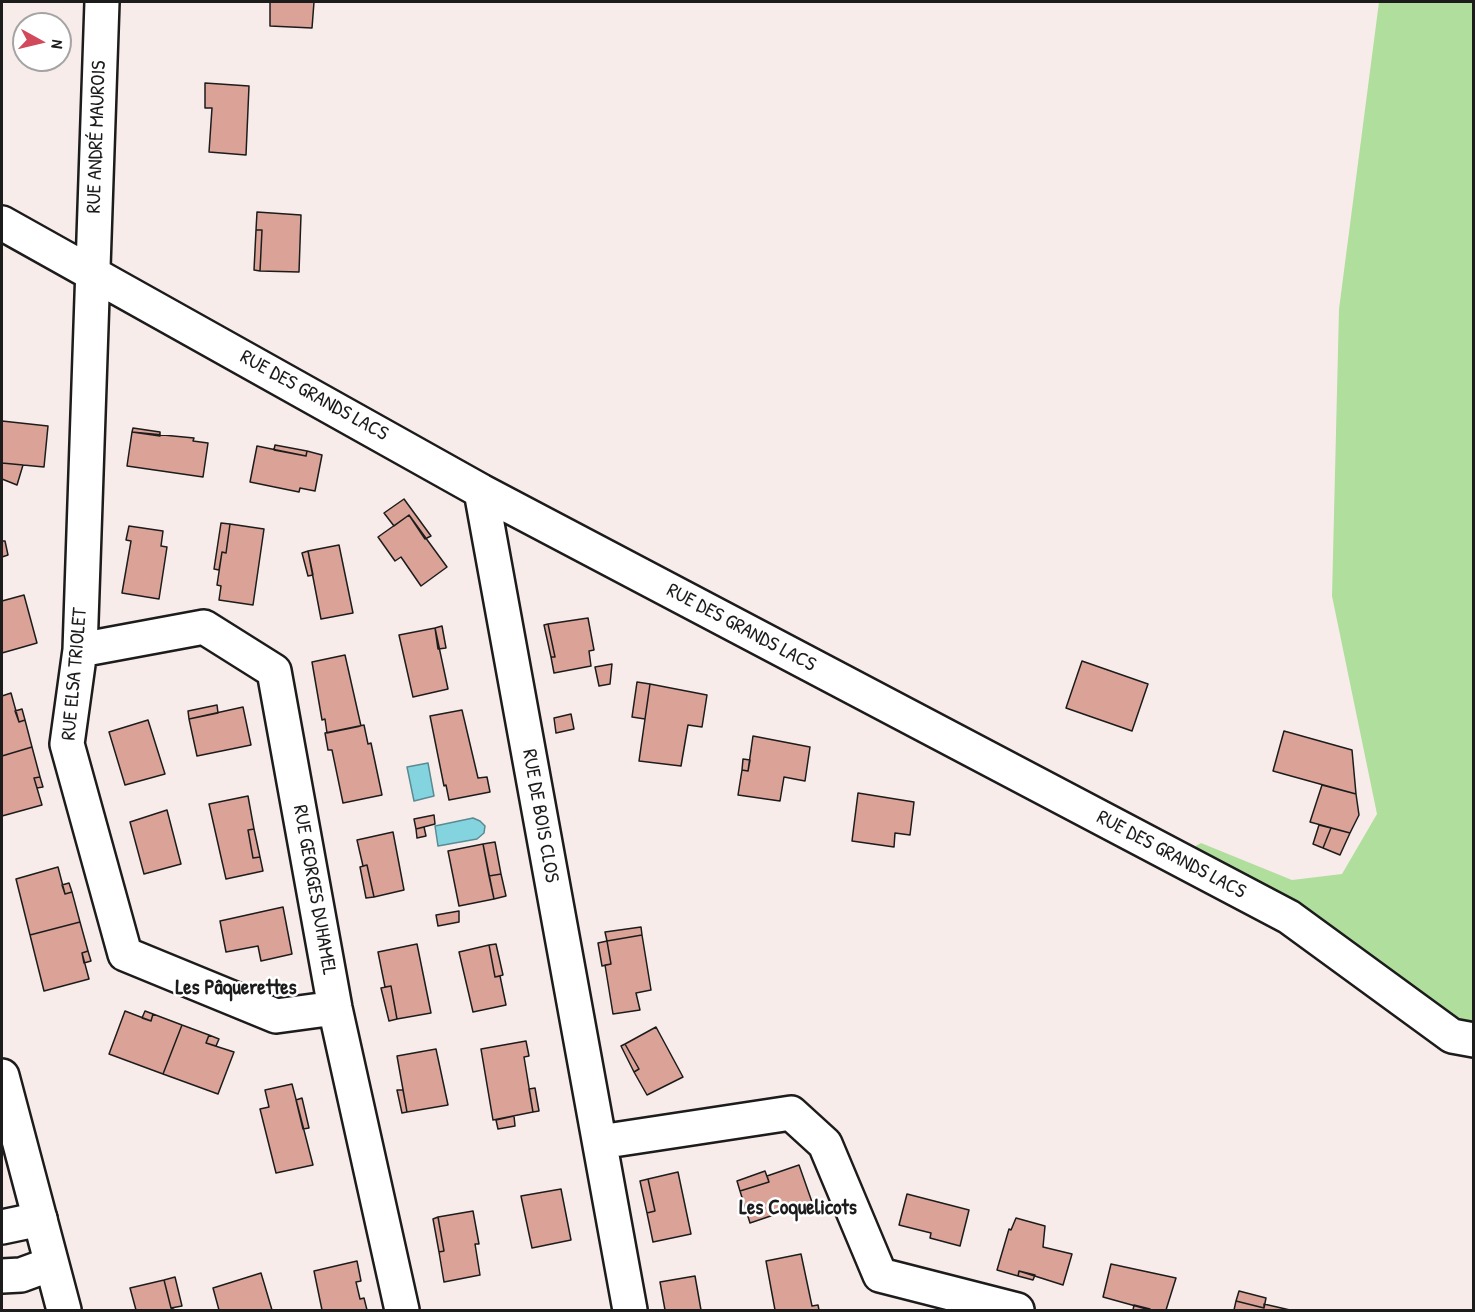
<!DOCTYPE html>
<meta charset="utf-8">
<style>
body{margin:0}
#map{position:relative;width:1475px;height:1312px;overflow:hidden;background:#f8ecea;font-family:"Patrick Hand",sans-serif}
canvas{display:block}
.frame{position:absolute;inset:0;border:3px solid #1c1c1c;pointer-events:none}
.north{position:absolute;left:12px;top:12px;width:60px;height:60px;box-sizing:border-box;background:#fff;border:2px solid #a4a4a4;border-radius:50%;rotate:98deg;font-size:16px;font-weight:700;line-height:24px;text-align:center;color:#1c1c1c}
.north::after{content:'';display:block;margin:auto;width:21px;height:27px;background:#d1495b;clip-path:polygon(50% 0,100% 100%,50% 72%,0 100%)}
</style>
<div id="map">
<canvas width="1475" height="1312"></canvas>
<div class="frame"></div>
<div class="north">N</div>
</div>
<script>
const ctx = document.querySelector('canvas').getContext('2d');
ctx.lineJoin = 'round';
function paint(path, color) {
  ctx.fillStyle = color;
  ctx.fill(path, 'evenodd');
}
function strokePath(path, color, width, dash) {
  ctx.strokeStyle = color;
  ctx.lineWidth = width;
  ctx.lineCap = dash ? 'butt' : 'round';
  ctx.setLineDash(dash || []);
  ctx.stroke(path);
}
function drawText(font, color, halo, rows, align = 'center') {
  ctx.font = font + ' "Patrick Hand",sans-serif';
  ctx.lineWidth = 5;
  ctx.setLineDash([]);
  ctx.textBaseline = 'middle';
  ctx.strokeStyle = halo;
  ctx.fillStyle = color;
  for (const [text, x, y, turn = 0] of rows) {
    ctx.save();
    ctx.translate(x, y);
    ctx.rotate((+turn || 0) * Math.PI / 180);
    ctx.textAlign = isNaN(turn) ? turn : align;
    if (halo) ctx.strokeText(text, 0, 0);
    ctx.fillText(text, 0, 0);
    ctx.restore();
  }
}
paint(new Path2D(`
 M1379,2H1473V1026L1456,1022L1185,852L1201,843L1292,880L1342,874L1377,814L1332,596L1339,309Z`), '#b0de9c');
const water = new Path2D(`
 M428,763L434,796L414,801L407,767Z
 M473,818L480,821L485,826L484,833L477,839L438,846L435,826Z`);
paint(water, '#84d4e0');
strokePath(water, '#5a8a92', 1.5);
const building = new Path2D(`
 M270,2H314L312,28L270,26Z
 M205,83L249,86L246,155L209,152L212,108H205Z
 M257,212L301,215L299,272L260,271L262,230H256Z
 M256,230H262L260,271L254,270Z
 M2,421L48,426L44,467L2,463Z
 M133,428L160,432V436L132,432Z
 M132,432L194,438L193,441L208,443L203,477L127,466Z
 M275,445L307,451L306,456L274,450Z
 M257,446L306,456L307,451L322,455L315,491L300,488L299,492L250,482Z
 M2,463L23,465L17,485L2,479Z
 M404,499L431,536L425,539L409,515L394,526L384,513Z
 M409,515L447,567L421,586L401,557L395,561L378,537Z
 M221,523L230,524L226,553L222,552L219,570L214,569Z
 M230,524L264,529L253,605L219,600L221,586L217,585L222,552L226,553Z
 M129,526L163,531L161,546L167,547L159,599L122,593L131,541L126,540Z
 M2,541H5L8,555L2,557Z
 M339,545L353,613L321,619L308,551Z
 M308,551L313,575L308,576L302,553Z
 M24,595L37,643L2,653V601Z
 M588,618L594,650L589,651L591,666L554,673L551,657H555L548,624Z
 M548,624L555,657H551L544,625Z
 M442,626L446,648L438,649L435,628Z
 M435,628L448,689L413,697L399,635Z
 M345,655L361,726L327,733L325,719L322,720L312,662Z
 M1082,661L1148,684L1132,731L1066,708Z
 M612,664L610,684L599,686L595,667Z
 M637,682L650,684L645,719L632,717Z
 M650,684L707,695L702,727L688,725L681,766L639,761Z
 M11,693L19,722L25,720L32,747L2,756V696Z
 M217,705L218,713L189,719L188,711Z
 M243,707L251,745L197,756L189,719Z
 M22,709L25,720L19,722L15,711Z
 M462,710L478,778L487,777L490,792L449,800L446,785L444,786L430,716Z
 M571,714L574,729L556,733L554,718Z
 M148,720L165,774L125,785L109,732Z
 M364,725L368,744L371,743L382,795L343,803L332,750H328L325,733Z
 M1284,731L1352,750L1356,794L1273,771Z
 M753,736L810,747L805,781L784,777L780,801L738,795L742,770L748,771Z
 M32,747L40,777L34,778L42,805L2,816V756Z
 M743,759L750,760L748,771L742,770Z
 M40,777L43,787L37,788L34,778Z
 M1322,785L1356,794L1359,815L1350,833L1310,822Z
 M858,793L914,802L910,835L895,833L894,847L852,841Z
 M248,796L254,829L248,830L253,858L260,857L263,871L226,879L209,804Z
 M167,810L181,864L144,874L130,822Z
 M434,815L435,824L416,829L414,819Z
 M1319,825L1331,828L1323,848L1313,844Z
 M424,827L426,836L417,838L416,829Z
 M1331,828L1350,833L1340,855L1323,848Z
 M254,829L260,857L253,858L248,830Z
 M393,832L404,890L374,897L367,865L363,866L357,840Z
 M495,842L501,874L489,876L483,844Z
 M483,844L494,899L459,906L448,851Z
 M367,865L374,897L366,898L360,867Z
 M58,867L65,894L72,892L80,922L30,935L16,879Z
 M501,874L506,896L494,899L489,876Z
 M69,883L72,892L65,894L62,885Z
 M283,907L292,954L261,961L258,946L226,952L220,921Z
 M459,911V922L438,926L436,915Z
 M80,922L88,951L82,953L89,979L44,991L30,935Z
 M641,927L642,935L607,941L605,932Z
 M642,935L651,990L636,993L640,1010L613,1014L605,965L611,964L607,941Z
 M607,941L611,964L602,966L598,943Z
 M417,944L431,1013L397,1019L391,986L385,987L378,952Z
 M496,944L503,975L495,977L489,945Z
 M489,945L495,977L500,976L506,1005L473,1012L459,952Z
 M88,951L91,961L84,963L82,953Z
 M391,986L397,1019L389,1021L381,988Z
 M125,1011L151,1021L153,1014L182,1025L163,1074L109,1054Z
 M145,1011L153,1014L151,1021L142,1018Z
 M182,1025L209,1035L206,1043L234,1052L218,1094L163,1074Z
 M656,1027L683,1077L647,1095L634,1072L639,1069L625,1044Z
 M209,1035L219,1039L216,1046L206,1043Z
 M526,1041L529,1056L524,1057L533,1112L493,1120L481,1049Z
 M625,1044L639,1069L634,1072L621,1046Z
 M436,1049L448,1105L407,1112L397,1056Z
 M292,1084L313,1165L276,1173L260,1109L269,1107L265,1090Z
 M535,1088L539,1111L533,1112L529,1089Z
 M397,1090H403L407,1112L402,1113Z
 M302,1098L309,1128L303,1129L296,1100Z
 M514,1116L515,1126L498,1129L496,1120Z
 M799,1165L812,1202L750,1223L740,1191L769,1182L767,1176Z
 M765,1171L769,1182L740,1191L737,1181Z
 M678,1172L691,1234L653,1242L647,1213L655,1211L648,1179Z
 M648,1179L655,1211L647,1213L640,1181Z
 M561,1189L571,1240L532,1248L521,1196Z
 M907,1194L969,1210L960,1246L930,1238L931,1233L899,1225Z
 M473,1211L479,1244H475L480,1275L444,1282L439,1252L444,1251L438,1217Z
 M438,1217L444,1251L439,1252L433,1219Z
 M1016,1218L1045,1226L1043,1247L1072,1254L1063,1285L1019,1271L1018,1276L997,1270L1009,1229L1011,1230Z
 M801,1254L812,1306L818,1305L819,1310H775L766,1261Z
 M357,1261L361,1281L356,1282L360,1299L364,1298L367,1310H322L314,1271Z
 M1111,1264L1176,1278L1166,1310H1150L1103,1297Z
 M1019,1271L1035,1275L1033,1280L1018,1276Z
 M261,1273L272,1310H219L213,1288Z
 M695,1276L701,1310H665L660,1282Z
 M175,1277L182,1306L171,1308L164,1280Z
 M164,1280L171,1308L175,1310H136L130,1288Z
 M1239,1291L1266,1298L1264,1308L1236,1301Z
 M1236,1301L1264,1308V1304L1290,1310H1234Z
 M1134,1305L1150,1309V1310H1133Z`);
paint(building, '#dba298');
strokePath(building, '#1c1c1c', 1.5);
const street = new Path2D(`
 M102,2L80,650L67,744L125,954L276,1016L335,1008
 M2,223L481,491L1289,917L1452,1036L1474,1040
 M481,491L630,1310
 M80,650L204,627L274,671L335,1008L402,1310
 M600,1142L791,1113L825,1144L880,1275L1017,1310
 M2,1227L40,1219
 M2,1276L21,1275L51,1264`);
const secondary = new Path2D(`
 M2,1076L64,1310`);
strokePath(street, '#1c1c1c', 38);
strokePath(secondary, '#1c1c1c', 38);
strokePath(street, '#fff', 33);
strokePath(secondary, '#fff', 33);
drawText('20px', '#1c1c1c', '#fff', [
 ["RUE ANDRÉ MAUROIS",97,137,-88],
 ["RUE DES GRANDS LACS",314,396,29],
 ["RUE DES GRANDS LACS",741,628,28],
 ["RUE ELSA TRIOLET",75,674,-85],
 ["RUE DE BOIS CLOS",540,816,80],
 ["RUE DES GRANDS LACS",1171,855,28],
 ["RUE GEORGES DUHAMEL",314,890,80]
]);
drawText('bold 21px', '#1c1c1c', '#fff', [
 ["Les Pâquerettes",236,988],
 ["Les Coquelicots",798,1208]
]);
</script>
